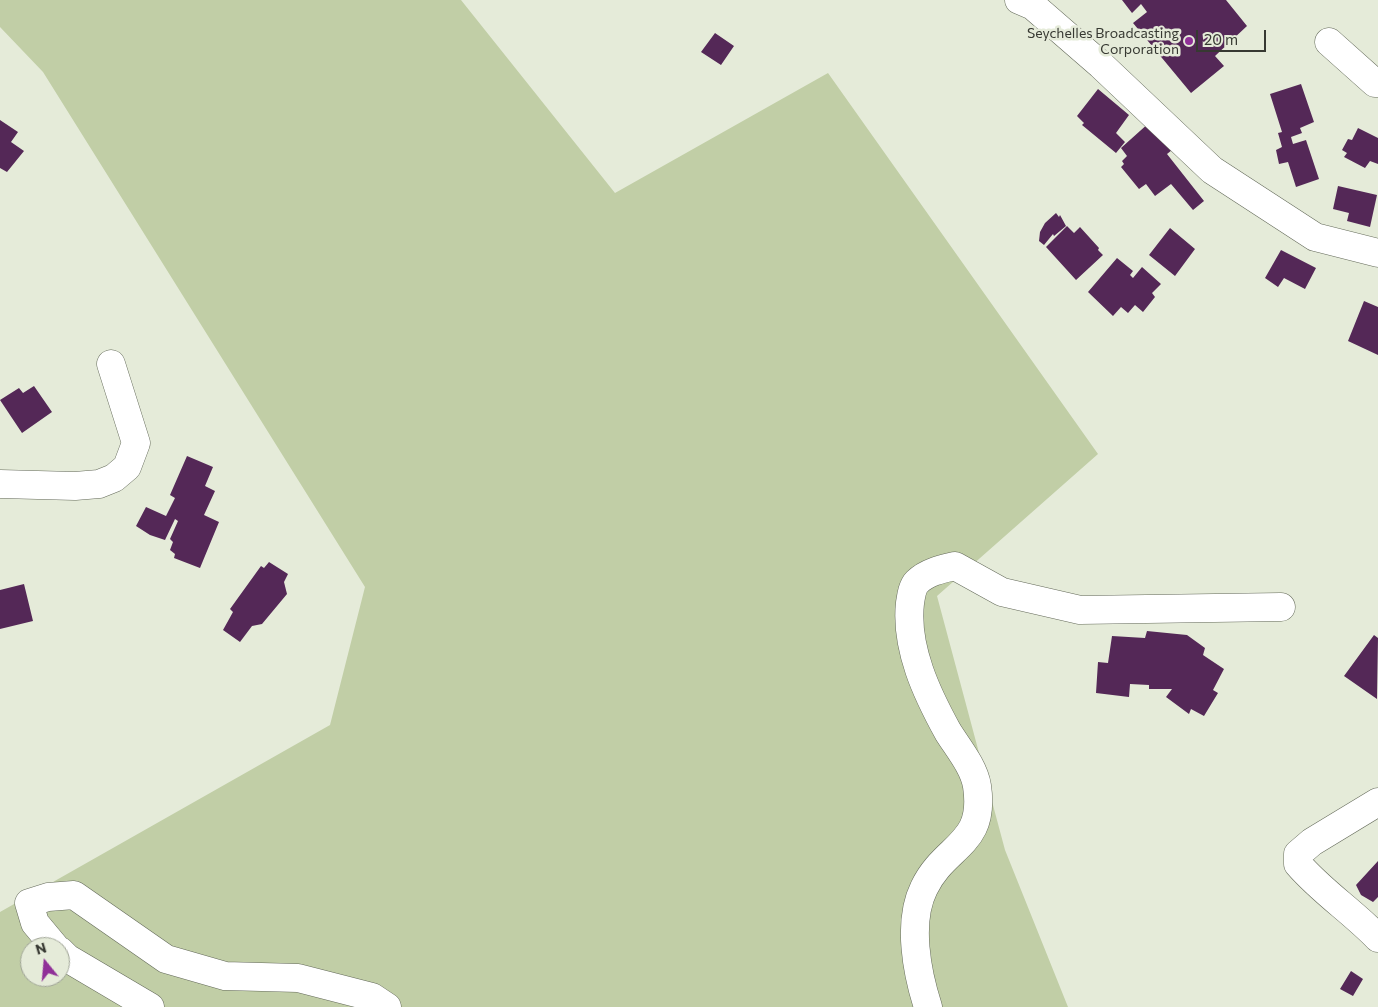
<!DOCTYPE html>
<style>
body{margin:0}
#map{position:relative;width:1378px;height:1007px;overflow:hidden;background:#e5ebd9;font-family:Commissioner,sans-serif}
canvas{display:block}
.north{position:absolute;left:20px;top:937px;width:50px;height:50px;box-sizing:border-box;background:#e5ebd9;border:1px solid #9fa496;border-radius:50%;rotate:343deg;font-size:14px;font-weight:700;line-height:20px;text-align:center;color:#373932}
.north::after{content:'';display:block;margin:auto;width:18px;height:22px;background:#903098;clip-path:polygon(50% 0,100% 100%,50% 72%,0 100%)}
.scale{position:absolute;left:1196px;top:30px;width:70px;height:22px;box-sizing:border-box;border:2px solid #373932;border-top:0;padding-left:6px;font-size:15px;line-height:18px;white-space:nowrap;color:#373932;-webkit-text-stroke:4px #e5ebd9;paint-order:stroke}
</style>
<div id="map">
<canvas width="1378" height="1007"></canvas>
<div class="north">N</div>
<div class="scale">20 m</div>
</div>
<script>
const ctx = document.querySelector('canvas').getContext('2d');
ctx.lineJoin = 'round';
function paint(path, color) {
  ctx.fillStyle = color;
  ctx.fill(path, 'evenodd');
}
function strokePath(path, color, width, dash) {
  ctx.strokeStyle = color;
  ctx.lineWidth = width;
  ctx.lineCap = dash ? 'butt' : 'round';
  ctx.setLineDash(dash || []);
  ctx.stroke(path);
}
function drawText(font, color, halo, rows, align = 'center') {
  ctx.font = font + ' Commissioner,sans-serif';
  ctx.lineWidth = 5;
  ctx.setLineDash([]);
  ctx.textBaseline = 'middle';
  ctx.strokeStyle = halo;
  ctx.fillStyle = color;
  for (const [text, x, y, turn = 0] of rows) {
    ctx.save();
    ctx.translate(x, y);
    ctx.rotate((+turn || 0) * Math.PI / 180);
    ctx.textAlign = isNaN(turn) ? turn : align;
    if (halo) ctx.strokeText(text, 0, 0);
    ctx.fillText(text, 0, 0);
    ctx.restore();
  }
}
paint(new Path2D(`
 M0,0H461L615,193L828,73L1098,454L937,596L1005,850L1068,1007H0V912L330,725L365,587L43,72L0,27ZM30,947H60V977H30Z`), '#c1cea6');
paint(new Path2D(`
 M1122,0H1226L1247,26L1215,56L1224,66L1191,93L1133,23L1147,12L1141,4L1132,13Z
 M715,33L734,46L721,65L701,52Z
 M1301,84L1314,122L1300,128L1302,133L1291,137L1293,144L1306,140L1319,179L1296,187L1288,162L1279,164L1276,150L1282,147L1278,133L1282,132L1270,94Z
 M1098,89L1129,115L1116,133L1125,142L1116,153L1082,125L1084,123L1077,116Z
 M0,120L18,132L11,142L24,151L7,172L0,168Z
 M1150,122L1172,150L1167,154L1204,201L1193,210L1171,184L1155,196L1146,184L1139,189L1121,167L1124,164L1122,161L1127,156L1121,148Z
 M1358,128L1378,138V164L1370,161L1365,168L1344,157L1347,153L1342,150L1348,139L1352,140Z
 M1338,186L1377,195L1370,227L1347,221L1349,213L1333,209Z
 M1056,213L1059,217L1060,215L1066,226L1054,236L1053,234L1044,245L1039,241L1040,232L1045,223Z
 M1067,226L1074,233L1080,227L1099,248L1098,250L1103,255L1076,280L1046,247Z
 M1170,228L1195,249L1175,276L1149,255Z
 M1281,250L1316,268L1305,289L1284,278L1278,287L1265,278Z
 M1117,258L1133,271L1130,275L1133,278L1142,267L1161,284L1152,293L1155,297L1143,312L1135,305L1128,313L1121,307L1113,316L1088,292Z
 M1364,301L1378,307V355L1348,341Z
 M34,386L52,412L22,433L0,400L19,388L23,393Z
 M187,456L213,467L205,486L215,491L204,515L219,522L200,568L174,558L175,554L170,550L173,542L170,539L178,521L175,519L165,540L150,535L136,526L146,507L166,516L175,498L170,495Z
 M269,562L288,574L284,582L287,594L262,624L252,626L240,642L223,630L233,612L230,609L261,566L264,568Z
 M24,584L33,621L0,629V590Z
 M1147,631L1187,635L1205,648L1203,655L1224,669L1213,690L1218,693L1204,716L1191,709L1189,714L1166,697L1172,689H1149V685L1130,684L1129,697L1096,693L1098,662L1108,663L1112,636L1145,638Z
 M1374,635L1378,638L1377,699L1344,676Z
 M1378,861V897L1373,902L1361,895L1356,885Z
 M1351,971L1363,979L1353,996L1340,989Z`), '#542857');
const street = new Path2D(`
 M1019,0L1033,6L1101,65L1212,170L1315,237L1378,253
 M1329,42L1375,83H1378
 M0,484L75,486L99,484L114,478L127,467L136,443L111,364
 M1378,802L1312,842L1298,854V864C1321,891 1353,912 1378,938
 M55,947L35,923L29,903L48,897L74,895L166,959L225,976L298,978L372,997L387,1007
 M60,951L67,958L150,1007
 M928,1007C917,973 907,922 924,888C945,844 986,846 977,786C974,767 958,748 948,732C927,694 905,648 910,603C911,597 912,587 917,582C927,572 942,569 955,566L1002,592L1080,610L1281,607`);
strokePath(street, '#646a5a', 29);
strokePath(street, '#fff', 28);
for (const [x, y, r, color] of [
 [1189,41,5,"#903098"]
]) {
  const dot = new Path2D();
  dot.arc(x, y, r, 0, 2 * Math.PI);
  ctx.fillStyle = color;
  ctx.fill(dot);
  strokePath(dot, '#e5ebd9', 2);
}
drawText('14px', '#373932', '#e5ebd9', [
 ["Seychelles Broadcasting",1179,33],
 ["Corporation",1179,49]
], 'right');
</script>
